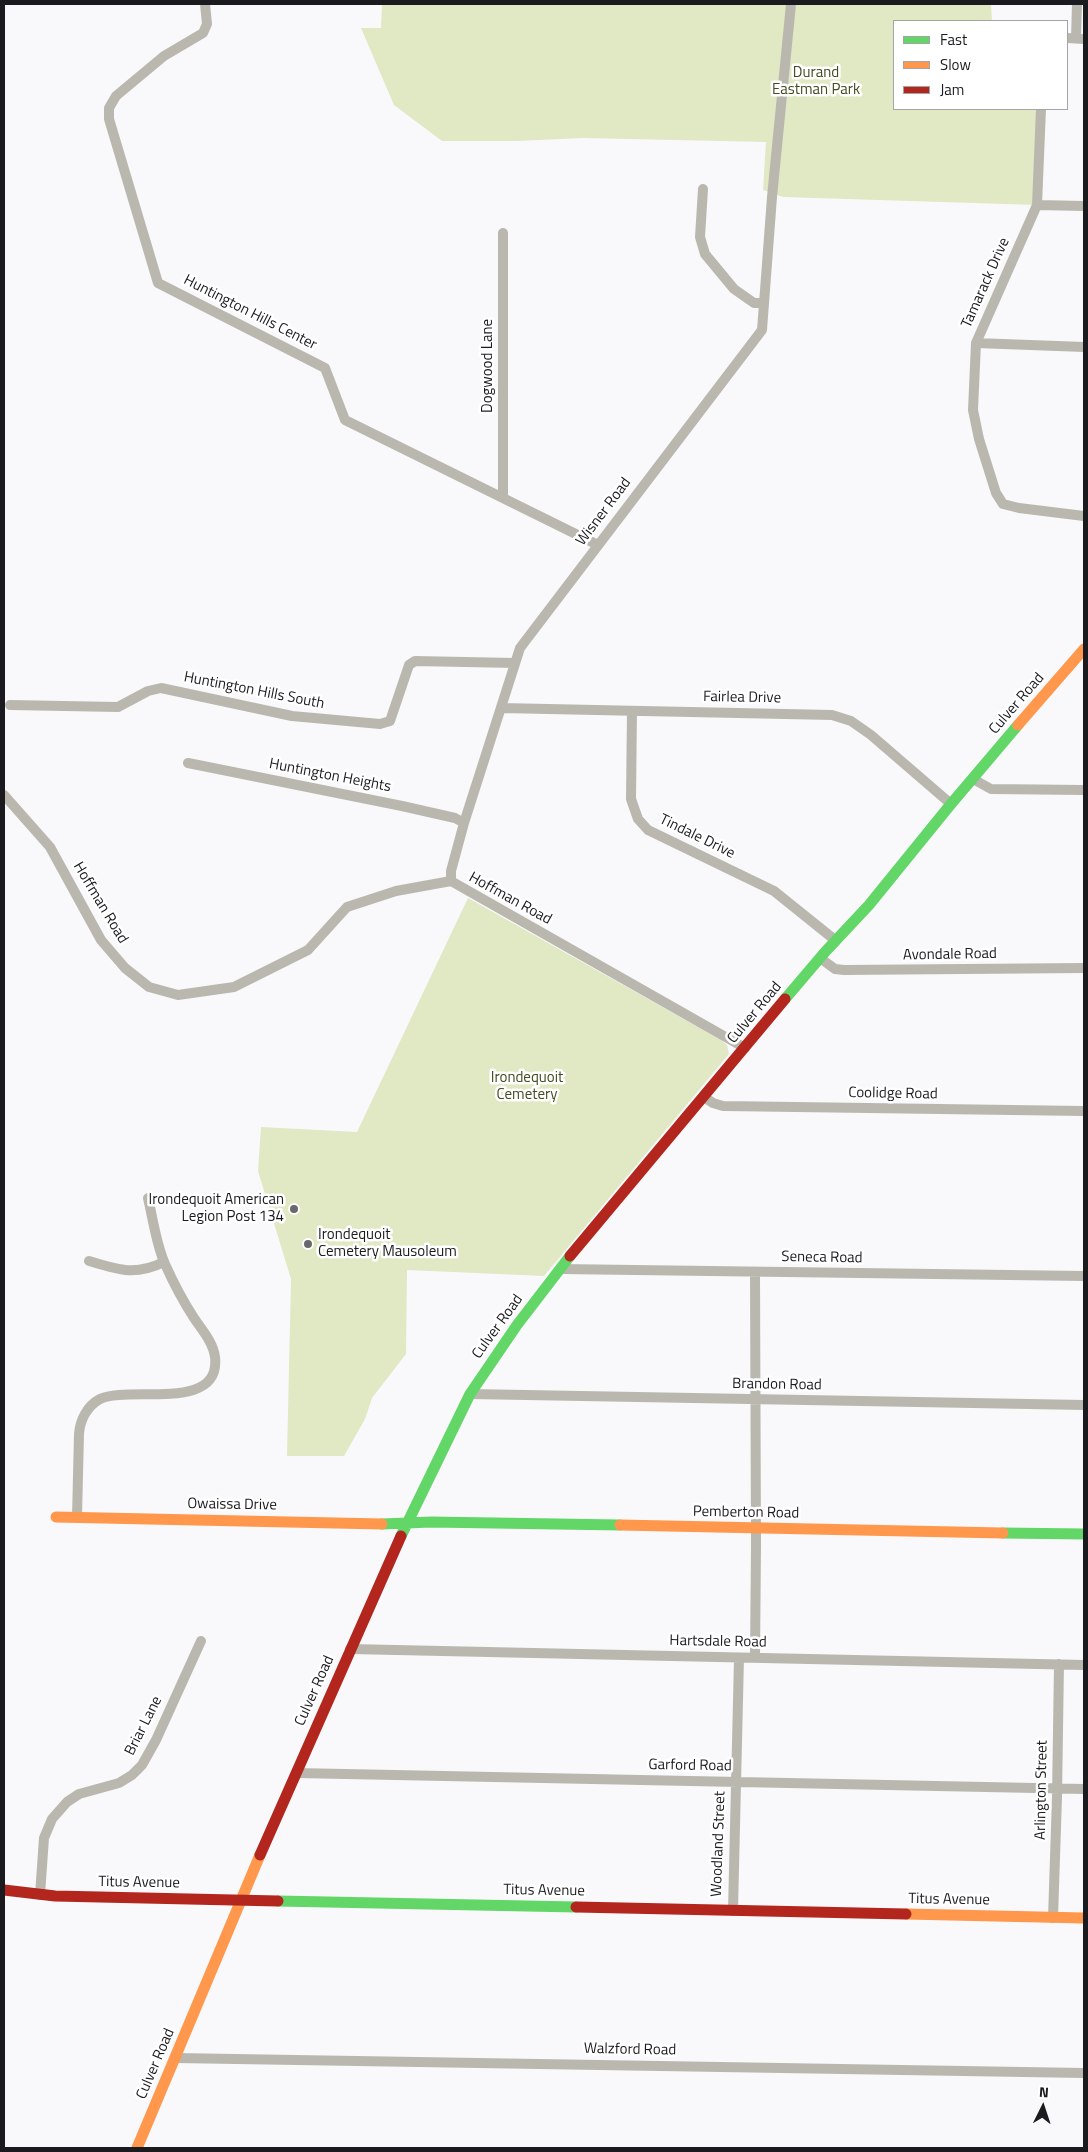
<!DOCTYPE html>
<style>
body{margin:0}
#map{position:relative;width:1088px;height:2152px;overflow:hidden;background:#f9f9fc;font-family:"Titillium Web",sans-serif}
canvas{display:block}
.frame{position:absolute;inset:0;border:5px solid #1b1b1f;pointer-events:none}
.legend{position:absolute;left:893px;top:20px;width:175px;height:90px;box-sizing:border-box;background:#fff;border:1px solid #a4a4a5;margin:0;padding:6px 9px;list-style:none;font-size:15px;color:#1b1b1f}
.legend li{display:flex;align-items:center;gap:10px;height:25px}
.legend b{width:25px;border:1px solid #a4a4a5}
.north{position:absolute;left:1018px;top:2082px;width:50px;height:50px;-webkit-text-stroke:4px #fff;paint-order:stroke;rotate:4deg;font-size:14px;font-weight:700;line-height:20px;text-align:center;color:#1b1b1f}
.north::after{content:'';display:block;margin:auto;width:18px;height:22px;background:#1b1b1f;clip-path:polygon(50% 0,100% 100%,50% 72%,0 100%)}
</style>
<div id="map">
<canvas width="1088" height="2152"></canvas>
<div class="frame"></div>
<ul class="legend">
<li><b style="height:6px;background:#63d668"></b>Fast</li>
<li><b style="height:6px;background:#ff974d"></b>Slow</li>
<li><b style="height:6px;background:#b3261e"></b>Jam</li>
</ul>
<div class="north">N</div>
</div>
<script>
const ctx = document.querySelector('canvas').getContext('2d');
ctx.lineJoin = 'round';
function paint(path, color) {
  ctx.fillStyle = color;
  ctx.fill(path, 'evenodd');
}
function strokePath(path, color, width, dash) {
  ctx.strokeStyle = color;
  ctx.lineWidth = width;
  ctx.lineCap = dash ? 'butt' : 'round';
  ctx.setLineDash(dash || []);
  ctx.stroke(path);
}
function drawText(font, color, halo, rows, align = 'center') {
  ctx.font = font + ' "Titillium Web",sans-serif';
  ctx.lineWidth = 5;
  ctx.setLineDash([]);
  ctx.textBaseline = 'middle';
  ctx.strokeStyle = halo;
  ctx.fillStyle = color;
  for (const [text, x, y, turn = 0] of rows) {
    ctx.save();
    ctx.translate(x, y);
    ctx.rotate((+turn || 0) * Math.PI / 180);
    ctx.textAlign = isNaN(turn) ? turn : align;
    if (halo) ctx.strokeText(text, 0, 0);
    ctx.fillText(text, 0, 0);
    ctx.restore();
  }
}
paint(new Path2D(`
 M382,4H991L992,21H894V109H1040L1037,205L783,197L763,190L766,142L583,138L517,141H442L394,105L361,28H381Z
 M468,898L721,1040L727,1045L729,1054L544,1276L407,1270L406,1354L372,1398L365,1419L344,1456H287L291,1279L258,1171L261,1127L357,1132Z`), '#e1e8c4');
strokePath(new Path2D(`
 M205,4L207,24L203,33L164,56L116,96L109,108V119L158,283L325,368L345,420L598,545
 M1067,38L1084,39
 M1076,38L1077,4
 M1041,109L1037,205L976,343L973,410L979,439L996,493L1003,504L1019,508L1084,516
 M703,189L700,237L705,254L734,289L754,303H764
 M1037,205L1084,206
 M976,343L1084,347
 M503,498V233
 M10,705L118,707L148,691L161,688L292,716L380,724L390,721L409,665L415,661L515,663
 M501,708L832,715L851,721L871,735L951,804
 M632,711L631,799L638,819L648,830L774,891L835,940
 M188,763L402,806L455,818L464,823
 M973,779L991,789L1084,790
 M4,795L50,847L101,940L125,968L149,987L178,995L234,987L308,950L347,907L396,891L451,881L745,1048
 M451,881V871L464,823L520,648L762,330L772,197L791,4
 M820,958L835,969L844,970L1084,968
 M704,1097L713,1103L723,1106L1084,1111
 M89,1261C119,1270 135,1276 164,1262
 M560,1269L1084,1276
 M755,1273L756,1546L755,1658
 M470,1394L1084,1405
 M77,1517L79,1434C80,1420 87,1406 100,1399C128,1385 221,1413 215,1357C213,1342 202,1330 194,1318C183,1301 173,1282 165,1264C156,1244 153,1219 148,1198
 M350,1649L1084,1665
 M296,1773L1084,1789
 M40,1895L44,1838L52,1819L67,1802L79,1794L119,1783L132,1775L142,1765L156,1740L201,1641
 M733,1911L739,1658
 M1053,1918L1057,1797L1059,1664
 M175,2058L1084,2073`), '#bab8ae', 10);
strokePath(new Path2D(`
 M785,999L825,952L869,905L951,804L1018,725
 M382,1524L431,1522L620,1525
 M1003,1533L1084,1534
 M401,1536L470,1394L517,1325L570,1256
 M278,1901L576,1907`), '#63d668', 11);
strokePath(new Path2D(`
 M1018,725L1084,649
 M56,1517L382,1524
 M620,1525L1003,1533
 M906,1914L1084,1918
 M137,2148L260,1855`), '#ff974d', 11);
strokePath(new Path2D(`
 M570,1256L785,999
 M260,1855L401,1536
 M4,1890L55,1896L278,1901
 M576,1907L906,1914`), '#b3261e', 11);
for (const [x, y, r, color] of [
 [294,1209,5,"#69696c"],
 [308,1244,5,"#69696c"]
]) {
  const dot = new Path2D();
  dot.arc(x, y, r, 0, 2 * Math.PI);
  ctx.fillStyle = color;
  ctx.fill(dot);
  strokePath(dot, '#fff', 2);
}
drawText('15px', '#444b21', '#fff', [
 ["Durand",816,73],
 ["Eastman Park",816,90],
 ["Irondequoit",527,1078],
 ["Cemetery",527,1095]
]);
drawText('15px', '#1b1b1f', '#fff', [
 ["Tamarack Drive",986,283,-66],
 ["Huntington Hills Center",250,313,27],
 ["Dogwood Lane",488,366,-90],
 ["Wisner Road",604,512,-53],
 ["Huntington Hills South",254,691,11],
 ["Fairlea Drive",742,698,1],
 ["Culver Road",1017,704,-49],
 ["Huntington Heights",330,776,11],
 ["Tindale Drive",697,837,26],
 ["Hoffman Road",510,899,29],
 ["Hoffman Road",100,903,59],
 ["Avondale Road",950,955,-1],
 ["Culver Road",755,1013,-50],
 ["Coolidge Road",893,1094,1],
 ["Seneca Road",822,1258,1],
 ["Culver Road",498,1327,-54],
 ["Brandon Road",777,1385,1],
 ["Owaissa Drive",232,1505,1],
 ["Pemberton Road",746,1513,1],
 ["Hartsdale Road",718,1642,1],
 ["Culver Road",315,1691,-66],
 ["Briar Lane",144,1726,-63],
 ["Garford Road",690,1766,1],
 ["Arlington Street",1042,1790,-89],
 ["Woodland Street",719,1844,-88],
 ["Titus Avenue",139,1883,1],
 ["Titus Avenue",544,1891,1],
 ["Titus Avenue",949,1900,1],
 ["Walzford Road",630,2050,1],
 ["Culver Road",156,2064,-67]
]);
drawText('15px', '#1b1b1f', '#fff', [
 ["Irondequoit American",284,1200],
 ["Legion Post 134",284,1217],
 ["Irondequoit",318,1235,"left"],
 ["Cemetery Mausoleum",318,1252,"left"]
], 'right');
</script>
